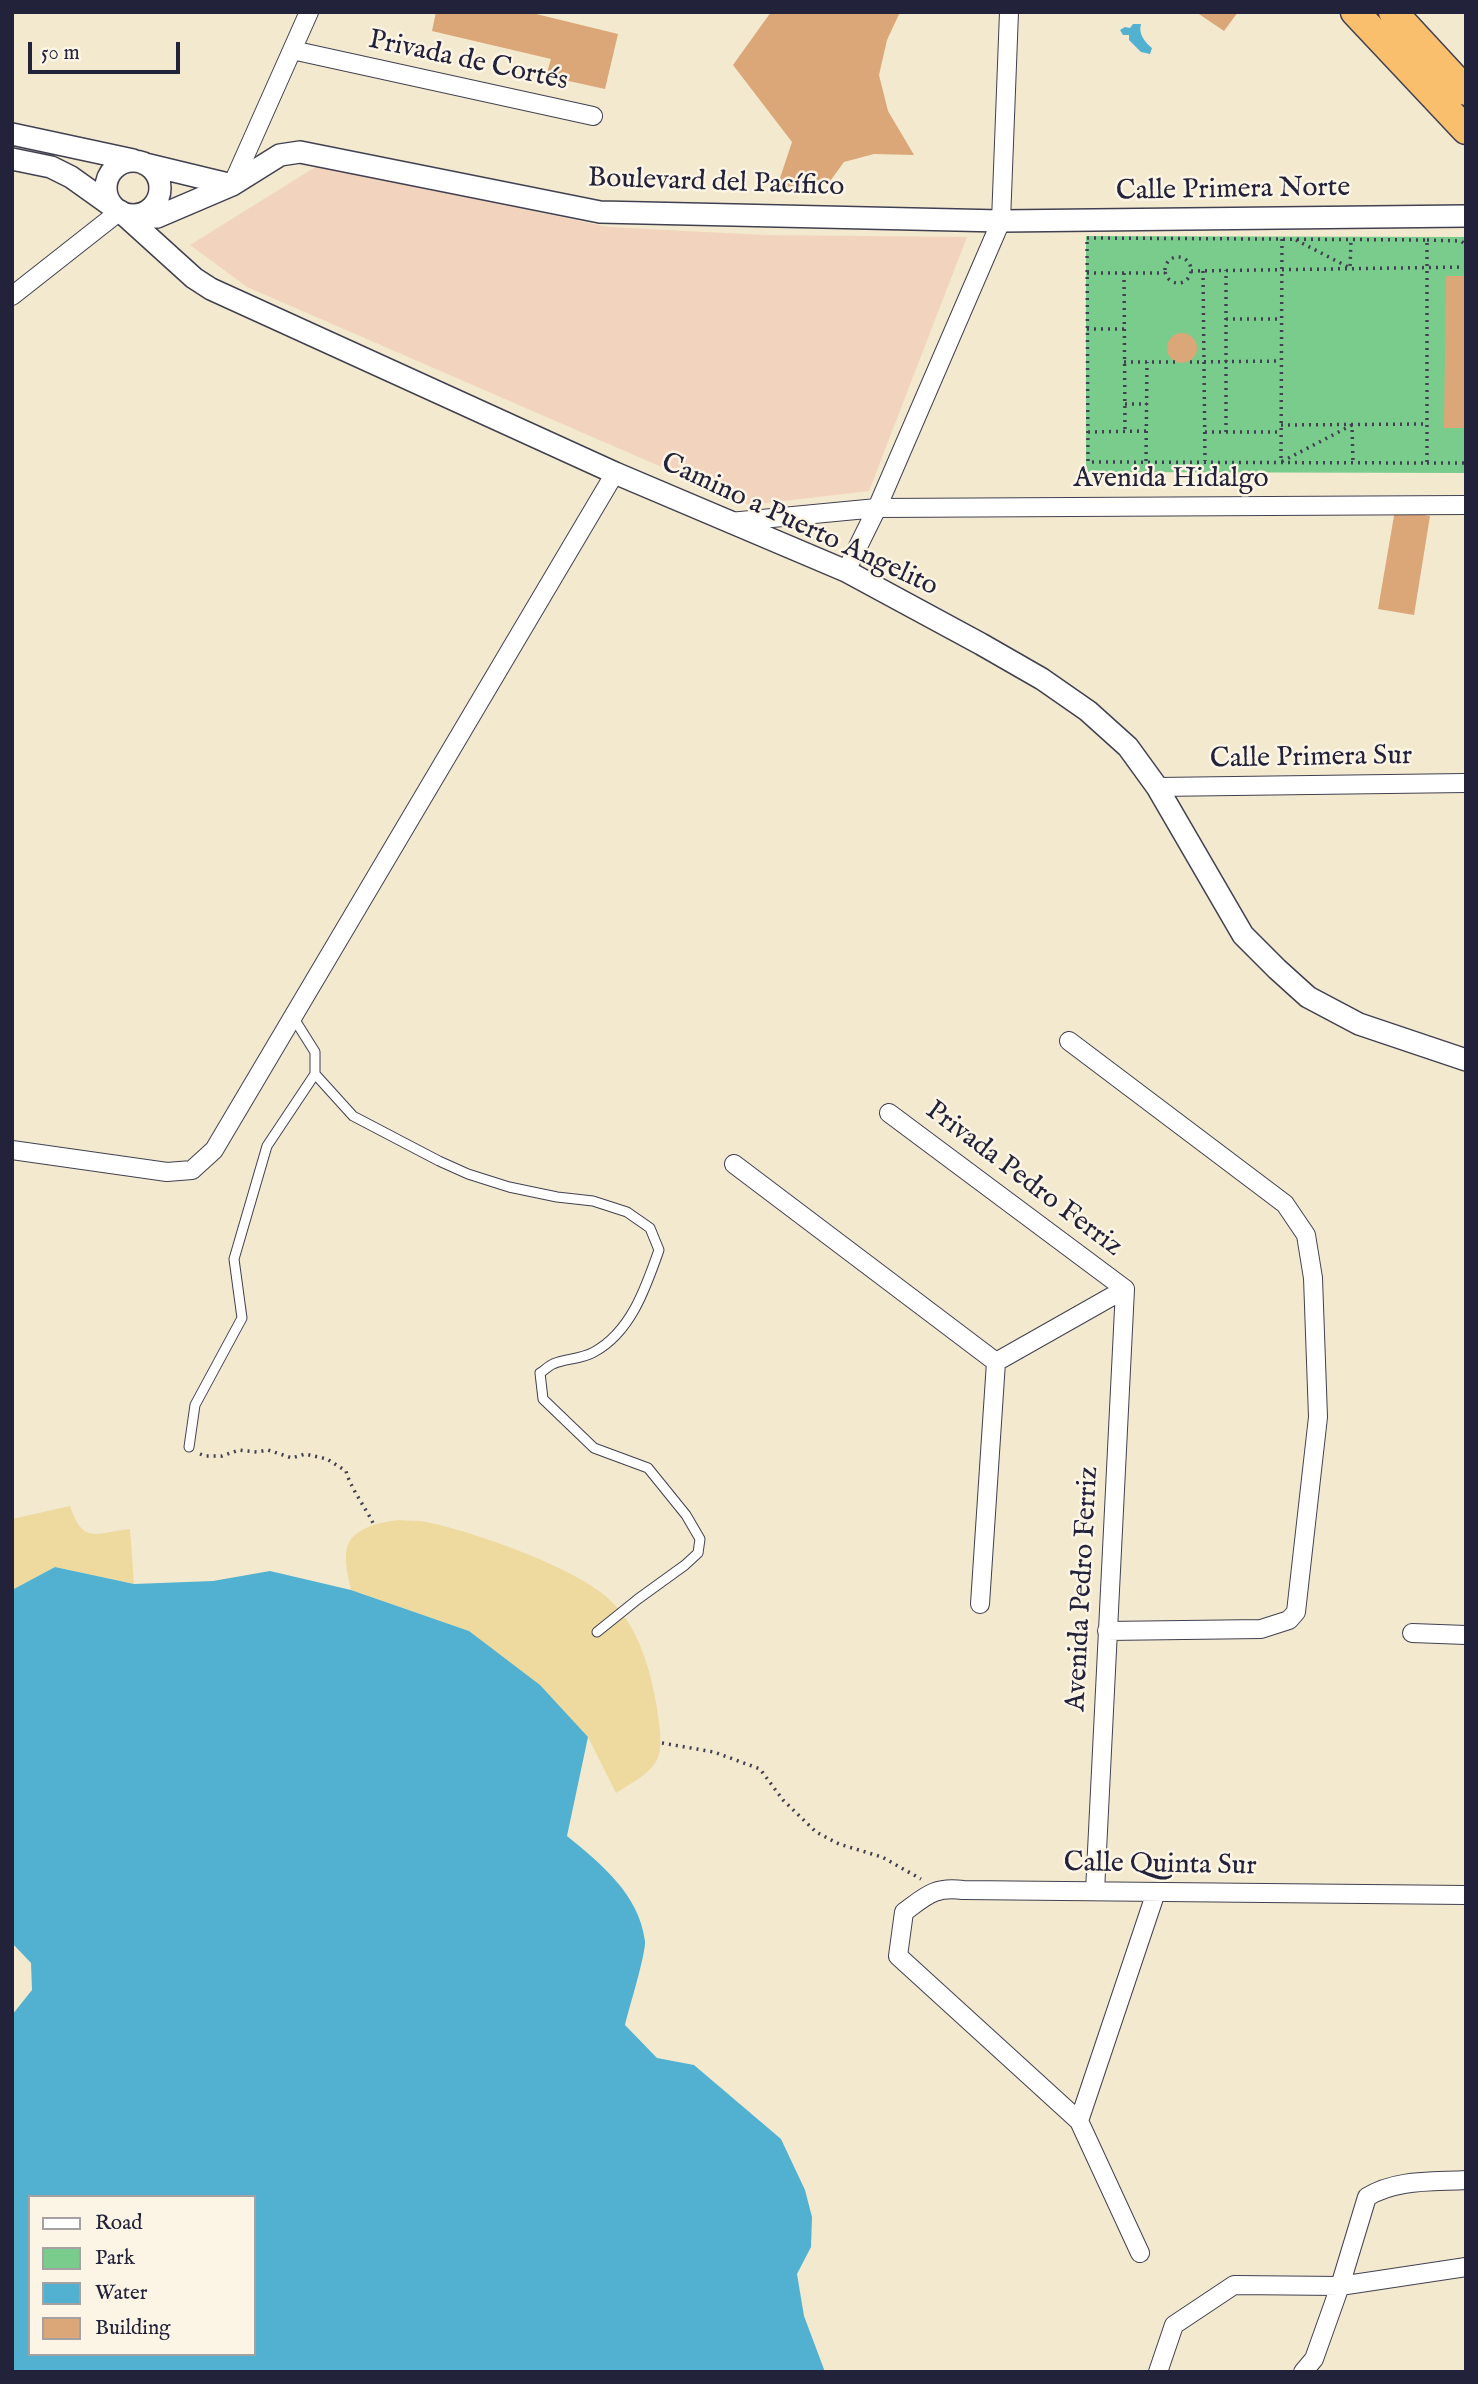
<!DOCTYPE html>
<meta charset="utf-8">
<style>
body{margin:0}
#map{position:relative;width:1478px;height:2384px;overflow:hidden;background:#f3e9cf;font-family:"IM FELL English",serif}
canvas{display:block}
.frame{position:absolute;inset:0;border:14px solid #22223b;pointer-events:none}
.legend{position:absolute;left:28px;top:2195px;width:228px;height:161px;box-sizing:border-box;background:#fcf5e5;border:2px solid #a5a1a1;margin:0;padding:9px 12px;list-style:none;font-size:21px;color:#22223b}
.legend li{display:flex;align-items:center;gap:14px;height:35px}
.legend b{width:35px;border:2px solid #a5a1a1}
.scale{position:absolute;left:28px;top:42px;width:152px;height:32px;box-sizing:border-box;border:4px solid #22223b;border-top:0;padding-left:9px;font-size:21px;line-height:24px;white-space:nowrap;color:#22223b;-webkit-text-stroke:5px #fcf5e5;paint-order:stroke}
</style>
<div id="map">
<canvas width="1478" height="2384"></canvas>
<div class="frame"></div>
<ul class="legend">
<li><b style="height:9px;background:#fff"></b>Road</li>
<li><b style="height:19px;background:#7acc8d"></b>Park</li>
<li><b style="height:19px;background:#52b1d1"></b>Water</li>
<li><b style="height:19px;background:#dba678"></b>Building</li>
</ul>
<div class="scale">50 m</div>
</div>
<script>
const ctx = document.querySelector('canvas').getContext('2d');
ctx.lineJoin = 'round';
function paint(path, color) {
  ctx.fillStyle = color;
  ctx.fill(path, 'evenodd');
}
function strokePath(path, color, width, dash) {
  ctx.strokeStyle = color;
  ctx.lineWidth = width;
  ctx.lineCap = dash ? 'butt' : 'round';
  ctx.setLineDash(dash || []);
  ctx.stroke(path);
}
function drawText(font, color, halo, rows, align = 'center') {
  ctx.font = font + ' "IM FELL English",serif';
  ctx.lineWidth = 5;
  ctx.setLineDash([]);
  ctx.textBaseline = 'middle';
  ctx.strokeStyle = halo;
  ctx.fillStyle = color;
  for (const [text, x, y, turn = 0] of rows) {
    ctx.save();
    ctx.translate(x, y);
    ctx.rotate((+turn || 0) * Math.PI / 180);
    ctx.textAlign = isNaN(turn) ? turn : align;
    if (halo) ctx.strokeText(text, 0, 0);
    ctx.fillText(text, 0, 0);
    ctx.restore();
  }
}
paint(new Path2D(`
 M317,166L609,227L765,235L967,237L869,491L749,505L247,287L190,245Z`), '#f2d4be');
paint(new Path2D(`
 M1086,236L1466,237V473L1086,472Z`), '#7acc8d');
paint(new Path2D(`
 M70,1506C83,1545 95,1533 130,1529L134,1584L55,1567L12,1590V1519Z
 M399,1520C408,1521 417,1520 426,1522C472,1531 585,1570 615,1605C640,1632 651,1672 657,1708C665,1762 662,1765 616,1793L588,1737L469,1631L351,1590C349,1579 345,1566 346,1555C346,1529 379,1522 399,1520Z`), '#eeda9e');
paint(new Path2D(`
 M1133,24H1141C1138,34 1145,42 1152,48L1150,54L1141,52L1129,40V35H1123L1120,30L1125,27L1130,28Z
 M55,1567L134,1584L213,1581L270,1571L351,1590L469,1631L540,1685L588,1737L567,1836C601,1864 639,1894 645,1941C646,1954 629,2008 625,2025L657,2058L694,2065L781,2139L805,2190L812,2217L811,2247L797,2274L804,2316L825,2372H12V2015L32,1990L31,1963L12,1943V1590ZM30,2197H254V2354H30Z`), '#52b1d1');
paint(new Path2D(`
 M436,12H528L618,34L605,89L546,76L551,59L432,31Z
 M771,12H900L887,40L879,75L888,111L914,155L874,154L844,162L828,184L777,187L792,142L733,65Z
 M1196,12H1238L1224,31Z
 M1446,276H1466V428H1444Z
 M1167 348a15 15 0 1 1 30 0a15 15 0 1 1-30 0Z
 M1395,510L1430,516L1414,615L1378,609Z`), '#dba678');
const service = new Path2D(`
 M315,1074L353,1116L439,1161L468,1174L509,1187L557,1197L593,1201L627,1212L650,1228L659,1250C646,1287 631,1332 594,1352C580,1360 565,1358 553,1364C548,1366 544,1371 540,1373L543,1399L594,1448L648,1468L686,1515L700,1539L698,1553L685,1565L638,1599L597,1632
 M189,1447L195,1405L242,1318L234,1259L267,1146L315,1074V1052L293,1017`);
const minor = new Path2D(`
 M292,50L593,116
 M232,185L309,12
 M12,296L120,211
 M730,522L877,508L1466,505
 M846,571L877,508L1001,221L1009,12
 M1157,787L1466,783
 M1069,1041L1285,1204L1306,1235L1313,1278L1318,1417L1296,1612L1289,1620L1261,1629L1107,1631
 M889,1113L1125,1289
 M12,1150L167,1172L192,1170L214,1150L615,473
 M734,1164L996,1362
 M996,1362L1125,1289
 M980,1604L996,1362
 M1412,1633L1466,1635
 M1095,1891L1125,1289
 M1079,2121L1156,1892
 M1140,2253L1079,2121L898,1956L904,1912C926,1896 935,1886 963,1890L1466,1895
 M1158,2372L1174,2325L1234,2285L1340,2286L1466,2267
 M1303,2372L1314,2359L1340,2286L1367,2197C1396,2179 1432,2182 1466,2180`);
const tertiary = new Path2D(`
 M12,134L133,160
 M12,159L51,167L71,177L113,207
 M106 188a27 27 0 1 1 54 0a27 27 0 1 1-54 0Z
 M145,164L232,185
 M120,211L194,278L211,289L615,473L846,571L981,644L1042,679L1088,711L1128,747L1157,787L1243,935L1277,969L1308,997L1359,1024L1466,1060
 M131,215L157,217L232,185L280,155L300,152L600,212L1001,221L1466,216`);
const trunk = new Path2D(`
 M1355,12L1466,130
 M1393,12L1466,91`);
strokePath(service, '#414051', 11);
strokePath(minor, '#414051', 20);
strokePath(tertiary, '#414051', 24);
strokePath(trunk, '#414051', 31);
strokePath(new Path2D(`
 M1087,238L1427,240V463L1088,462Z
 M1282,239L1281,462L1352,425L1353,463
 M1296,240L1350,268L1351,240
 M1427,240L1461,241L1466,245
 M1165 270a13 13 0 1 1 26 0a13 13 0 1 1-26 0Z
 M1191,271L1466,267
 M1203,271L1205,461
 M1087,273H1165
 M1124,273L1125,431
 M1226,319H1281
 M1087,329H1124
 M1124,362H1175
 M1190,362L1281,361
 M1125,404H1147
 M1281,425L1427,424
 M1088,432L1146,431
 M1205,432H1281
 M1226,432V270
 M1146,461L1147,362
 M1427,463H1466
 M200,1454L205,1456H222L239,1450L257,1452L268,1450L292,1458L305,1454L327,1459L346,1471C350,1487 365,1507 373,1523
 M662,1743L714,1752L760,1769L783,1800L816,1832L839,1844L882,1857L921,1879`), '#414051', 3.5, [2, 5]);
strokePath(service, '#fff', 9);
strokePath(minor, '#fff', 18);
strokePath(tertiary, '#fff', 21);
strokePath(trunk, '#f9bf6d', 28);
drawText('28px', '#22223b', '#fcf5e5', [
 ["Privada de Cortés",468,62,12],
 ["Boulevard del Pacífico",716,184,2],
 ["Calle Primera Norte",1233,191,-1],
 ["Avenida Hidalgo",1171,480],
 ["Camino a Puerto Angelito",799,526,25],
 ["Calle Primera Sur",1311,759,-1],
 ["Privada Pedro Ferriz",1023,1180,37],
 ["Avenida Pedro Ferriz",1084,1589,-87],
 ["Calle Quinta Sur",1160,1866,1]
]);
</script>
